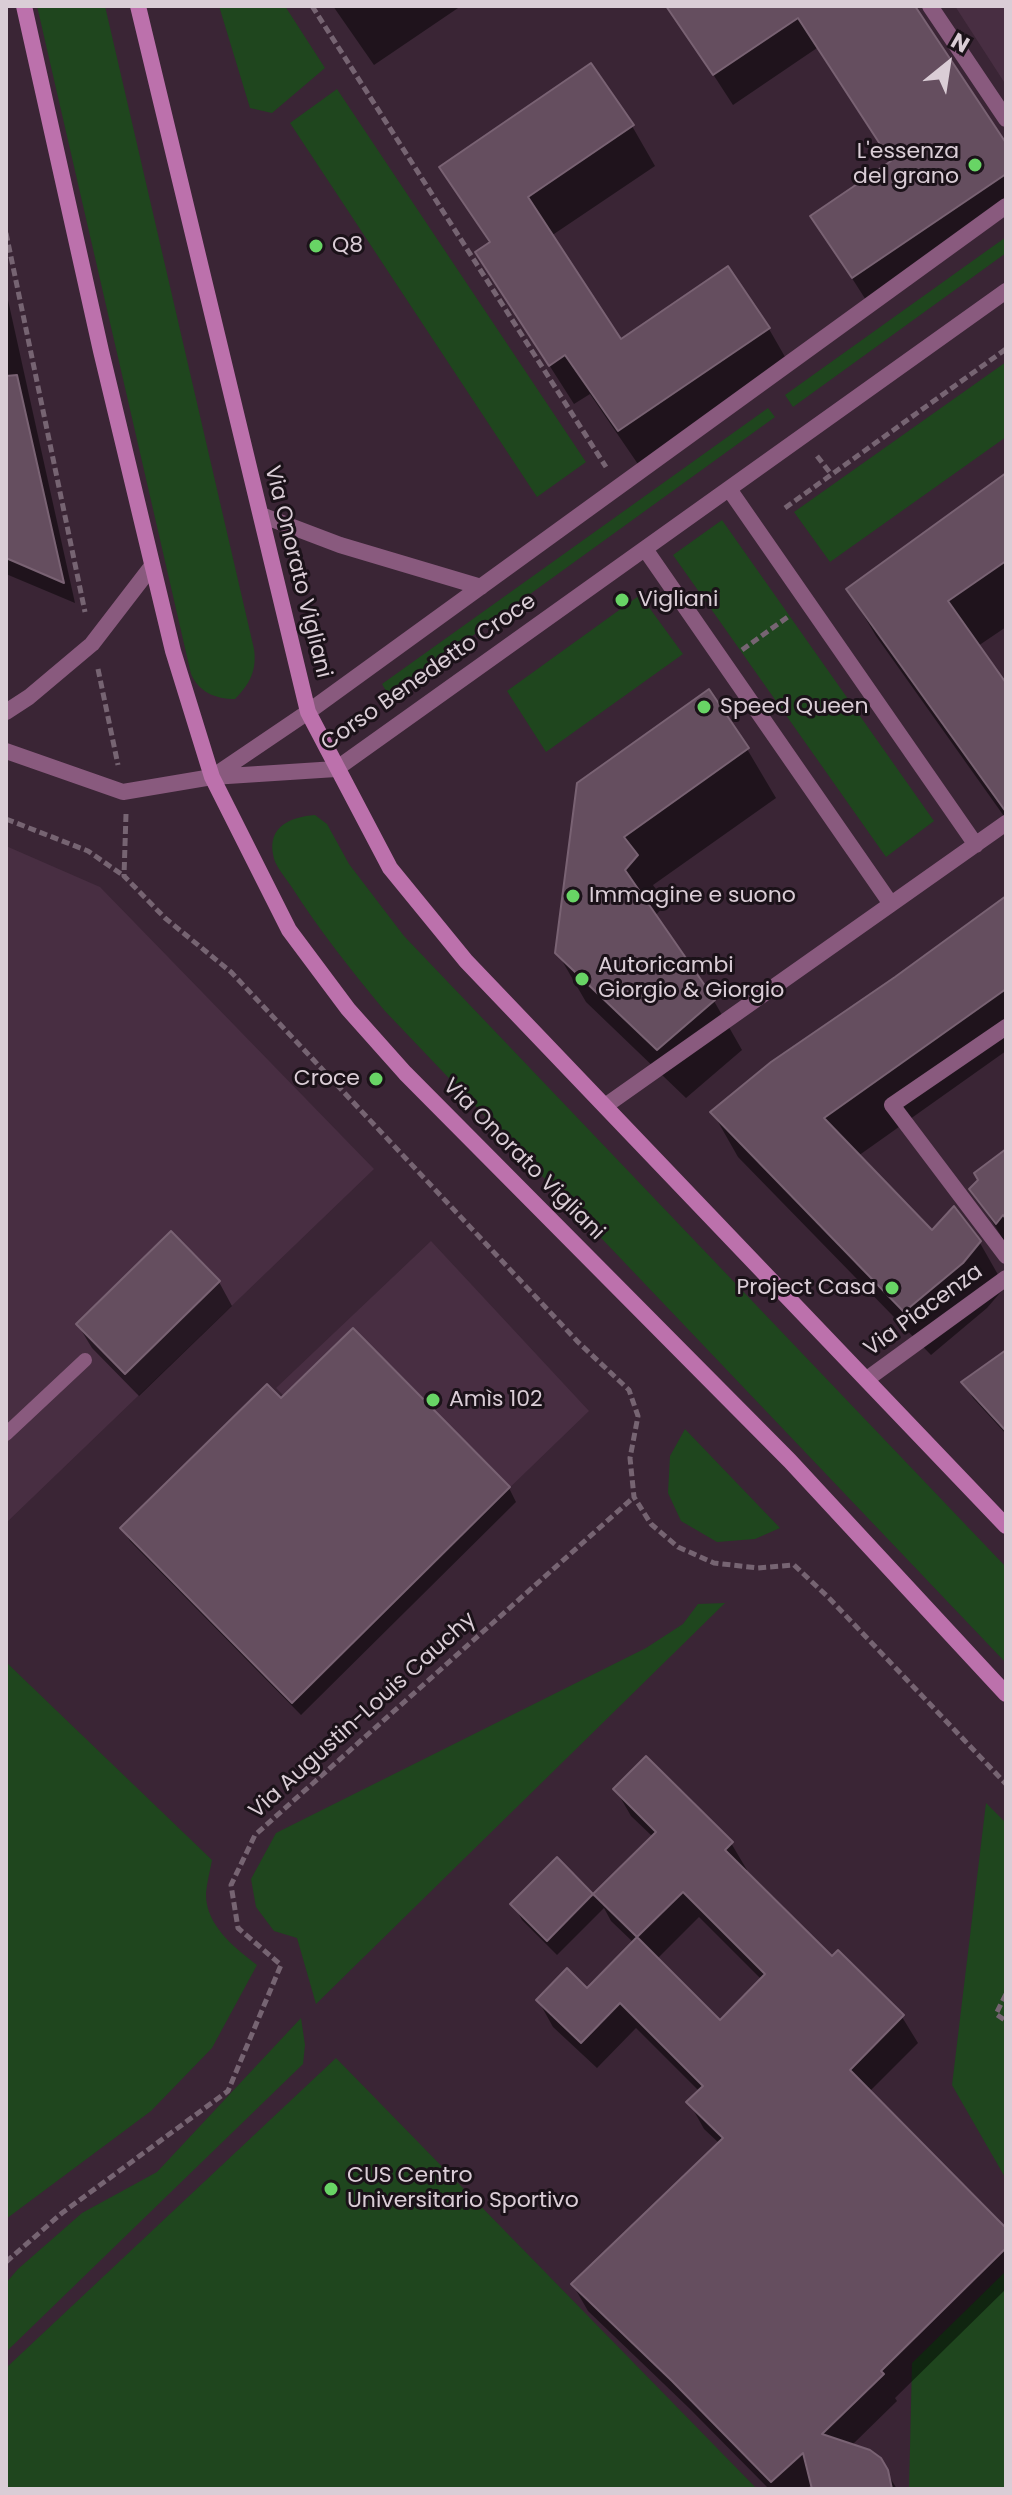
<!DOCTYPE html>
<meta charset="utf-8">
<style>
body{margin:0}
#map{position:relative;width:1012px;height:2495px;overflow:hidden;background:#3a2535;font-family:Poppins,sans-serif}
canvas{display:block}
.frame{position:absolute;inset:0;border:8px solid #dacdd6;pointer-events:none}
.north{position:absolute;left:908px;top:24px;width:80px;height:80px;-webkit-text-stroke:6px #1b1219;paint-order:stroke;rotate:30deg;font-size:22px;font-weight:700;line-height:32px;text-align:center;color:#dacdd6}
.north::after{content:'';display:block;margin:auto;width:28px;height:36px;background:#dacdd6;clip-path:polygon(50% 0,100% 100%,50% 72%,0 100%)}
</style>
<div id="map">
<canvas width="1012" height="2495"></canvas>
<div class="frame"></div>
<div class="north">N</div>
</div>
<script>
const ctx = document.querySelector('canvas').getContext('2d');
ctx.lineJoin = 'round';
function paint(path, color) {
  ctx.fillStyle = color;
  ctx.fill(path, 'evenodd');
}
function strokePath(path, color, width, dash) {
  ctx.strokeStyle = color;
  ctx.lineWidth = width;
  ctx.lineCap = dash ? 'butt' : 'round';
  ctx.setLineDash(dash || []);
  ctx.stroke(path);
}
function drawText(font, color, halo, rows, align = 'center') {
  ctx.font = font + ' Poppins,sans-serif';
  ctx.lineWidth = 6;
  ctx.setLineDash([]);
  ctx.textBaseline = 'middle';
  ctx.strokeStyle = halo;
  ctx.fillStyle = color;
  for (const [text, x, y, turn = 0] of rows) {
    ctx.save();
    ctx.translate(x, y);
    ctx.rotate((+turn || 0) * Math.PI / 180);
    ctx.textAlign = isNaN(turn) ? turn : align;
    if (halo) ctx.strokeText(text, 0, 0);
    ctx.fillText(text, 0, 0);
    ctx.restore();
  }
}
paint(new Path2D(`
 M955,6H1006V85Z
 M6,846L100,887L374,1169L6,1523Z
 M431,1241L589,1411L440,1555L276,1388Z`), '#482e42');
paint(new Path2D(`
 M37,6H105L254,649C257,670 250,684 235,699C215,699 199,692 191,674Z
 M219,6H285L325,68L272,113L250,108Z
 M337,89L586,462L537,497L290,123Z
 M1006,237V253L793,407L785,395Z
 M1006,362V437L830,562L794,512Z
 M768,408L775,417L389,696L382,684Z
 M722,520L934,821L886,857L673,555Z
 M640,595L683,654L546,752L507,691Z
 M315,815L327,824L349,864L404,936L1006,1567V1663L384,1010C351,970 319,930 291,886C285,877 274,865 273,854C268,826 291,817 315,815Z
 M685,1429L780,1528L755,1539L717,1542L681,1521L668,1493L670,1456Z
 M725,1603L316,2004L297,1938L274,1931L256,1907L251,1879L276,1833L646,1648L683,1624L698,1604Z
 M6,1662L212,1860C210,1871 207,1882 206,1893C205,1925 235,1948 257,1965L212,2048L151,2111L6,2219Z
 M986,1803L1006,1823V2179L952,2085Z
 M301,2018L305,2045L303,2064L6,2352V2283L18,2269L82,2213L157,2172Z
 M336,2058L757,2489H6V2368Z
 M1006,2271V2489H909L912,2363Z`), '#1f461e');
paint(new Path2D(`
 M333,6H461L374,65Z
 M686,6H912L1006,147V216L871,308L813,217L892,163L817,48L733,105L674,14Z
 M632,126L655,166L551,236L620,342L769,329L792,369L642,470L590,394L574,404L477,252L490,244L442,168Z
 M6,291L75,603L6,574Z
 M1006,475V627L978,646L1006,686V819L876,636L848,589Z
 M747,749L776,798L653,885L665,905L655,916L714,1001L742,1050L686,1098L586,1002L557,952L579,784Z
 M1006,899V1051L858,1156L933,1233L980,1243L1005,1287L987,1308L931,1355L738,1157L713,1113Z
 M1006,1153V1244L972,1189Z
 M171,1234L219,1282L232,1306L139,1396L92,1348L78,1325Z
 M1006,1353V1434L973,1398L964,1382Z
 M281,1401L509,1488L516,1502L301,1715L130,1541L122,1528Z
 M616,1790L731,1843L747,1870L744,1872L832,1959L838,1953L902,2017L918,2043L869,2092L1006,2231V2289L895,2398L897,2401L851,2446L879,2460L897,2489H814L812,2484L807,2489H769L689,2408L588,2311L573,2285L720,2144L704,2129L689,2102L700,2092L636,2028L597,2068L553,2027L538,2000L587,1990L634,1943L611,1921L604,1908L557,1955L522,1920L513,1904L557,1860L593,1897L653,1837L631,1816ZM699,1917L762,1980L720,2022L657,1959Z`), '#0007');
const building = new Path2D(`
 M666,6H915L1006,143V174L852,278L810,216L891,161L798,18L713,75Z
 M591,63L634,125L528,197L621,339L728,266L770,328L618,431L565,355L549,366L475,252L490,242L439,167Z
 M17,375L64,583L6,558V376Z
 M1006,473V561L948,601L1006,683V812L846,589Z
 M709,689L749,748L624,837L638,855L625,870L715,1000L657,1050L555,953L577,783Z
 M1006,896V989L824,1118L932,1230L954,1206L981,1241L963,1263L904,1312L710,1112L771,1062L895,977Z
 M1006,1149V1219L1003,1215L996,1224L969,1189L978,1180L974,1173Z
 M171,1231L220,1281L125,1374L76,1324Z
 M353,1328L510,1487L292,1703L120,1528L267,1384L281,1398Z
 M1006,1350V1431L961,1382Z
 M646,1756L733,1842L725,1850L832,1956L838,1950L904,2015L850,2070L1006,2228V2248L881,2371L884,2374L822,2434L870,2450L881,2458L888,2470L892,2489H812L803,2453L771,2482L672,2381L571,2284L723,2138L686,2102L703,2086L620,2003L581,2043L536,2000L567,1968L587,1988L637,1937L593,1894L656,1832L613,1789ZM683,1892L765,1974L720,2020L637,1937Z
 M557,1857L593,1894L547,1941L510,1904Z`);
paint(building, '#654e5f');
strokePath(building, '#796273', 2);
strokePath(new Path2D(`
 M312,6L606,467
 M6,233L85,612
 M817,456L831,474
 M785,508L1006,349
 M742,650L789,616
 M98,669L118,765
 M126,814L124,876L165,918L231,972L578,1342L629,1390L638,1416L630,1458L634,1497L651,1524L678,1547L714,1563L758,1568L794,1565L828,1597L1006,1784
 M6,819L88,851L124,876
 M1006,1994L996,2014L1006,2021
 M6,2262L62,2213L228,2091L281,1965L238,1928L231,1885L255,1835L634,1497`), '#766472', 5, [8, 4]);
strokePath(new Path2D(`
 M6,1434L85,1360`), '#895a7e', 14);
strokePath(new Path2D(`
 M930,6L1006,119
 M729,489L976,845
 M261,515L340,545L481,587
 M645,549L891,904
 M6,712L29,697L92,644L152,566
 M6,751L123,792L212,777L336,769L1006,291
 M215,775L308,712L1006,206
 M1006,1027L892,1105L1006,1256
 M605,1106L1006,823
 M867,1379L1006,1278`), '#895a7e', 16);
strokePath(new Path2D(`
 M24,6L101,351L173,651L212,777L289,930L348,1009L405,1073L790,1461L1006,1694
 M138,6L308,712L390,868L466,961L1006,1526`), '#bc71ac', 16);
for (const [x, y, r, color] of [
 [975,165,8,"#68d465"],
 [316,246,8,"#68d465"],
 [622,600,8,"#68d465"],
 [704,707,8,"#68d465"],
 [573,896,8,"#68d465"],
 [582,979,8,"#68d465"],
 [376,1079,8,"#68d465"],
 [892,1288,8,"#68d465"],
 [433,1400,8,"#68d465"],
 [331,2189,8,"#68d465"]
]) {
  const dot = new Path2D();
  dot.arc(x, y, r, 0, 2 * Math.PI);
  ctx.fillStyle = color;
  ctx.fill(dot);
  strokePath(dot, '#1b1219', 3);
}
drawText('22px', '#dacdd6', '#1b1219', [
 ["L'essenza",959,152,"right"],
 ["del grano",959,177,"right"],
 ["Q8",332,246],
 ["Vigliani",638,600],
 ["Speed Queen",720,707],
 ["Immagine e suono",589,896],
 ["Autoricambi",598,966],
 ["Giorgio & Giorgio",598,991],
 ["Croce",360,1079,"right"],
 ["Project Casa",876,1288,"right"],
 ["Amìs 102",449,1400],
 ["CUS Centro",347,2176],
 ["Universitario Sportivo",347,2201]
], 'left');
drawText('22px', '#dacdd6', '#1b1219', [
 ["Via Onorato Vigliani",297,572,76],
 ["Corso Benedetto Croce",429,673,-35],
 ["Via Onorato Vigliani",523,1160,45],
 ["Via Piacenza",924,1311,-36],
 ["Via Augustin-Louis Cauchy",363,1716,-42]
]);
</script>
